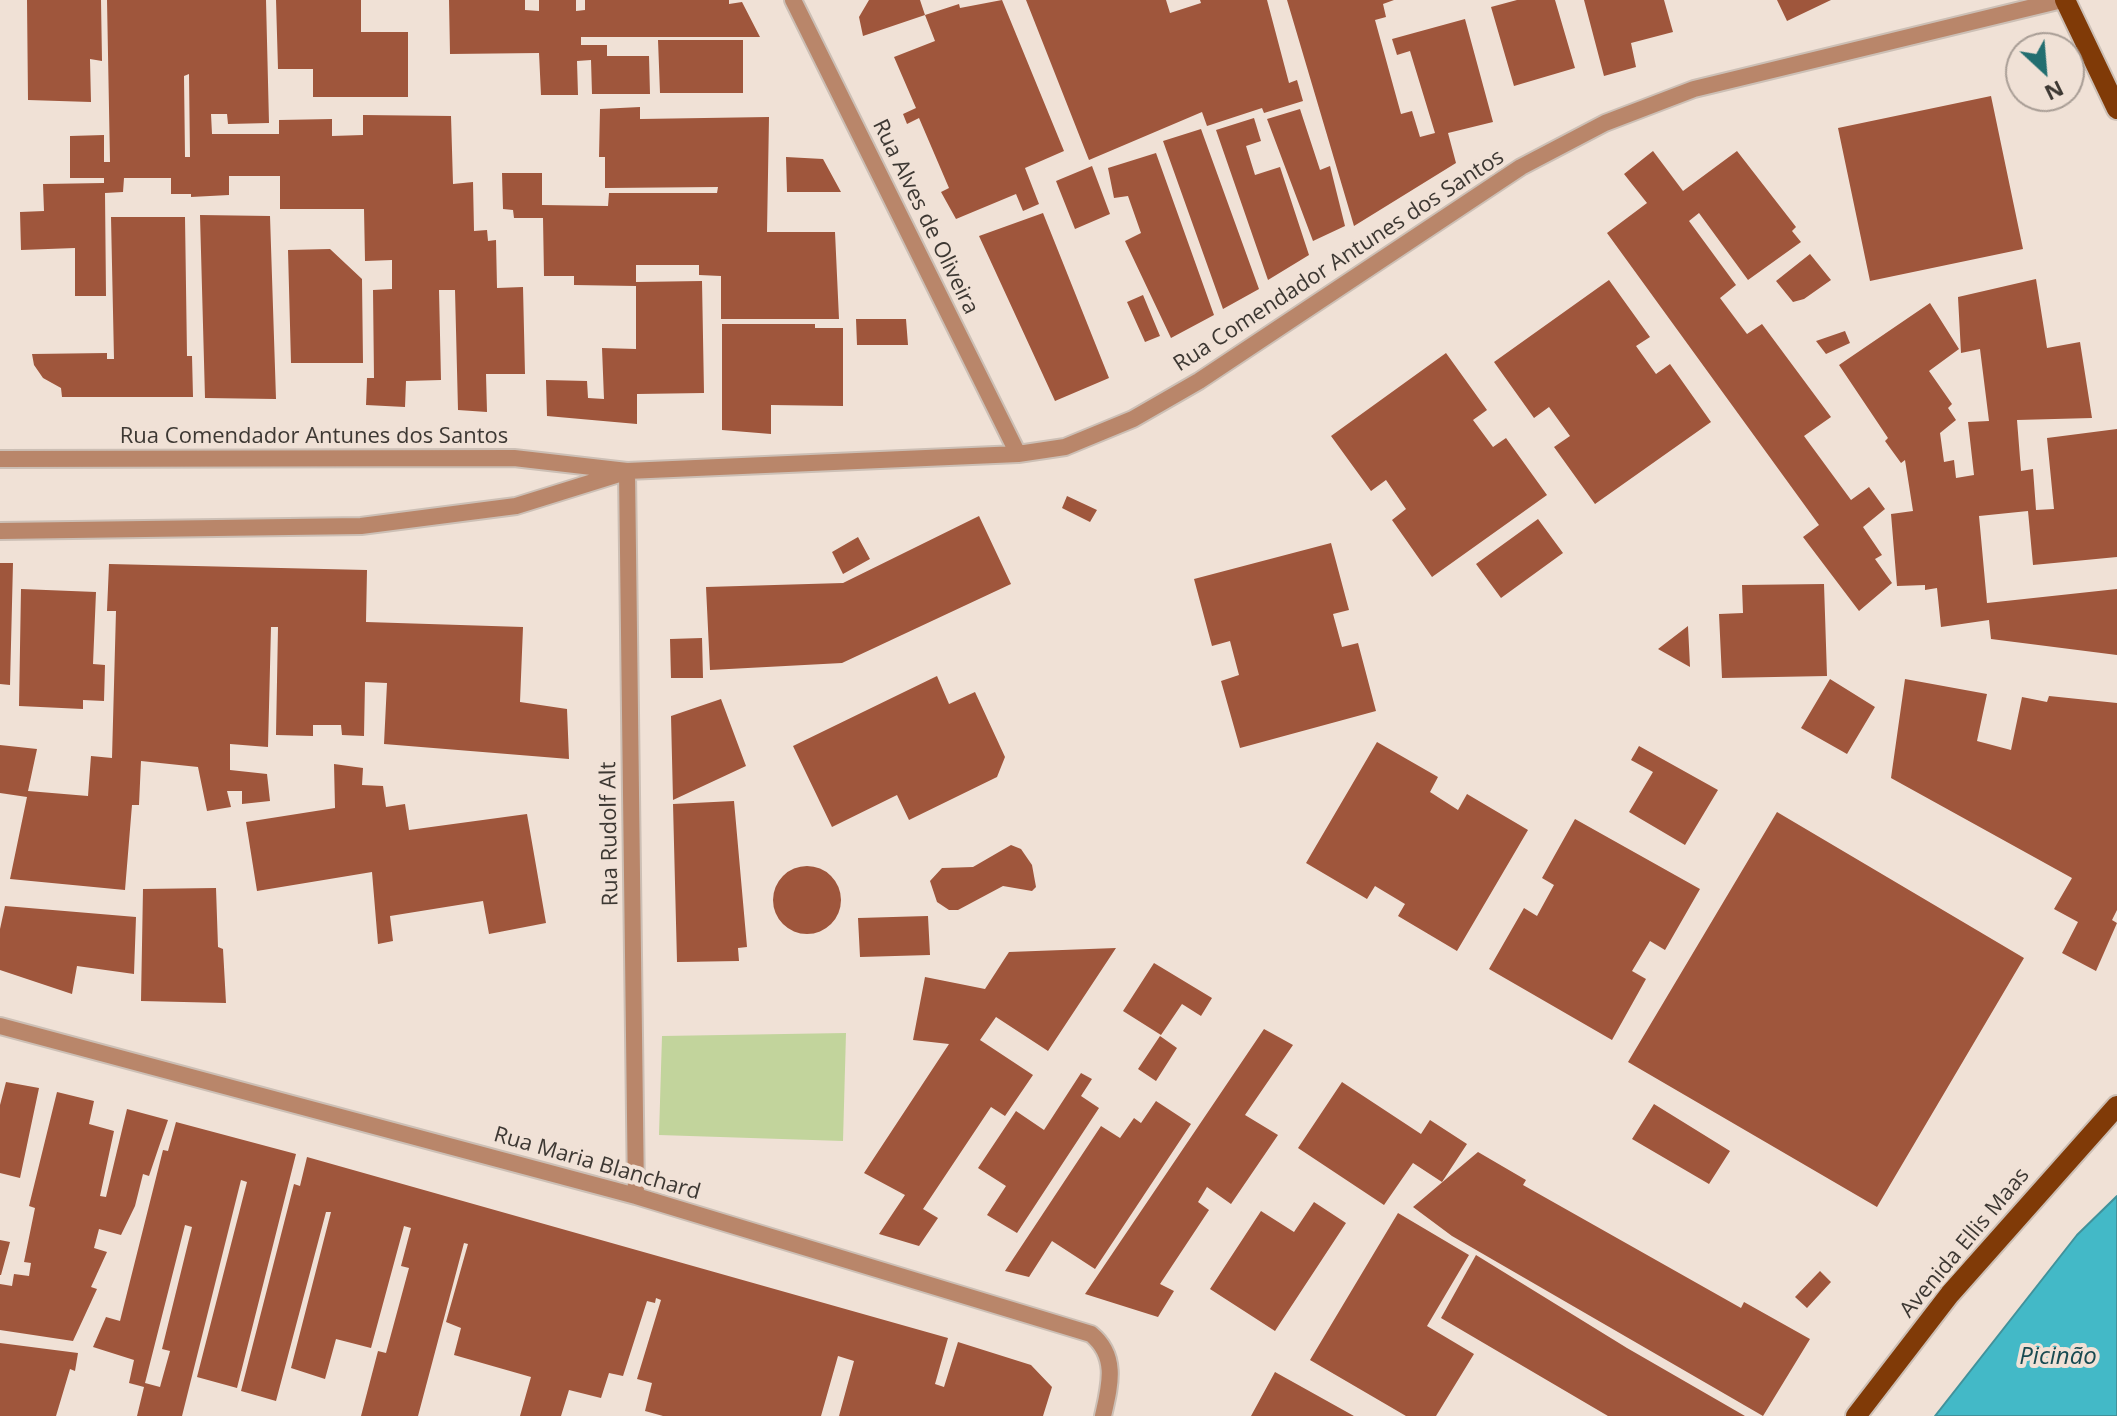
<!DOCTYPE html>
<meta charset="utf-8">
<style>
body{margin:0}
#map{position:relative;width:2117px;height:1416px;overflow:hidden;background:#f0e1d6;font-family:"Open Sans",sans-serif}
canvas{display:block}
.north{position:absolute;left:2005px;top:32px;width:80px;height:80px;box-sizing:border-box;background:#f0e1d6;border:2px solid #a89d95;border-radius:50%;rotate:154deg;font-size:22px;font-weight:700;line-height:32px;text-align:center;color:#3d3833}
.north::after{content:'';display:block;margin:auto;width:28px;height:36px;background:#226e70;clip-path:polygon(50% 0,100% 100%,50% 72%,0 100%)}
</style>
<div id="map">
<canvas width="2117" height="1416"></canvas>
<div class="north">N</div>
</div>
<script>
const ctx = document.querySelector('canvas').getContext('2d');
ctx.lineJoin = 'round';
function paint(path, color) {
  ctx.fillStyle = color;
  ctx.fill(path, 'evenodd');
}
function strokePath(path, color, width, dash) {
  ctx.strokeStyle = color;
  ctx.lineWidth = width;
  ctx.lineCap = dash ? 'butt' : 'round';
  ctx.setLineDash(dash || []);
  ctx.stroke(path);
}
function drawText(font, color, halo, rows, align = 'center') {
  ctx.font = font + ' "Open Sans",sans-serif';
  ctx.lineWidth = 8;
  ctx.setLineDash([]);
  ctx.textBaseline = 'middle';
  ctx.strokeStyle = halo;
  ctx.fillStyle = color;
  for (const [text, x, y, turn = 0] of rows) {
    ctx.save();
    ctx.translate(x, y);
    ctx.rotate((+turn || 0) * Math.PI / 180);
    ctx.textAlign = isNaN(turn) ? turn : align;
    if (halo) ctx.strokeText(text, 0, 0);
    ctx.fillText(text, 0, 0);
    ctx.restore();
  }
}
paint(new Path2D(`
 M846,1033L843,1141L659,1135L662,1036Z`), '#c2d49c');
const water = new Path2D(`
 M2117,1196V1416H1935L2077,1235Z`);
paint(water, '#43b9c7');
strokePath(water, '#41929b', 2);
paint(new Path2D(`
 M27,0H101L102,61L90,59L91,102L28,100Z
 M107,0H266L269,123L228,124L227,114H211L212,134H279V120L332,119V136L363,135V115L451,116L453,184L473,182L474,231L487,230L488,241L496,240L497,288L523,287L525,374H486L487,412L458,410L455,290H439L441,380L406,381L405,407L366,405L367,378H374L373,290L392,289V260L365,261L364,209H280V176H229V195L191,197V194H171V178H124L123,192L105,193L106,296H75V248L21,250L20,212L44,211L43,184L104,183V178H70V136L104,135V162H110ZM189,74L190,157H185L184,76Z
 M276,0H361V32H408V97H313V69H278Z
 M449,0H525V10L539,11V0H576V11L585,10V0H729V4L742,2L760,37H581V45H607V56H649L650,94H592L591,60L577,61L578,95H541L539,53L450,54Z
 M869,0H920L925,15L959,4L960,8L1002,0L1064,151L1025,168L1039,204L1023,211L1016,194L956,219L941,192L949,188L919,118L907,124L903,114L916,108L894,57L935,41L925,15L863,36L859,17Z
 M1026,0H1166L1170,13L1201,3L1200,0H1267L1289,83L1297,80L1303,101L1264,113L1262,108L1207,126L1202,112L1089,160Z
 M1287,0H1394L1383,4L1386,17L1375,20L1401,114L1412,111L1420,137L1435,133L1410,51L1397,55L1392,39L1465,19L1493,122L1448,133L1456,163L1354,226Z
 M1517,0H1555L1575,68L1514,86L1491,7Z
 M1584,0H1664L1673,32L1631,43L1636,67L1604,76Z
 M1777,0H1831L1787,21Z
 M658,40H743V93H660Z
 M1991,96L2023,249L1870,281L1838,128Z
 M640,107V119L769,117L767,232H835L839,319H721V276L699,275V265H636V282L702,281L704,393L637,394V424L547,416L546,380L587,381L588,398L604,399L602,348L636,349V286L574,285V276H544L543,218H514L513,210L503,209L502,173H542V205L608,206L609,193H717L718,187L605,188V157H599L600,109Z
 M1300,109L1320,170L1330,166L1345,226L1313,241L1267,119Z
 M1254,118L1261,141L1246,146L1255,175L1280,167L1309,255L1268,280L1216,130Z
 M1201,129L1259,289L1223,309L1163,141Z
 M1653,151L1683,191L1737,151L1796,227L1792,231L1801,242L1748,280L1699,213L1689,221L1736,285L1720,298L1747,334L1762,324L1831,417L1804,436L1851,500L1869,487L1885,509L1863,527L1882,555L1875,559L1892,583L1859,611L1803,537L1819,525L1607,233L1647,203L1624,174Z
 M1156,153L1214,315L1171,338L1125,241L1141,233L1128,196L1114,198L1108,168Z
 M786,157L823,159L841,192H787Z
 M1092,166L1110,214L1075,229L1056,181Z
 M1043,213L1109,378L1055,401L979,236Z
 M200,215L270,216L276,399L205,398Z
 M111,217H185L187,356H192L193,397H62L61,388L43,378L34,365L32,354L107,353V359H114Z
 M330,249L362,279L363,363H291L288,250Z
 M1810,254L1831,280L1804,299L1793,302L1776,281Z
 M2036,279L2047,348L2080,342L2092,418L2017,420L2021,471L2033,469L2036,510L2054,509L2047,438L2117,429V557L2033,565L2028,511L1979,516L1987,603L2117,589V655L1991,639L1989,620L1941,627L1937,588L1925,590V585L1897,586L1891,514L1913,511L1905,460L1901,463L1885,441L1888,438L1839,365L1930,303L1959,349L1929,371L1952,404L1948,408L1956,420L1940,433L1944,462L1954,460L1956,478L1974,475L1968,422L1989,421L1980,349L1961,353L1958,297Z
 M1609,280L1650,337L1636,346L1656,374L1670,364L1711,422L1595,504L1554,447L1570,436L1549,407L1534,418L1494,362Z
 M1143,295L1160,336L1145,342L1127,302Z
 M856,319H906L908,345H857Z
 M722,324H815V328H843V406L771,405V434L722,430Z
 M1845,331L1850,343L1826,354L1816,341Z
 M1446,353L1487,410L1473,420L1493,447L1506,438L1547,495L1432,577L1392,520L1406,509L1386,480L1371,491L1331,436Z
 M1067,496L1097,510L1090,522L1062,508Z
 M979,516L1011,584L842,663L710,670L706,587L843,583Z
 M1538,519L1563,553L1501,598L1476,564Z
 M858,537L870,559L843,574L832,552Z
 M1331,543L1349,610L1333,614L1342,647L1358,643L1376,711L1240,748L1221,681L1239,675L1230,641L1212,646L1194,579Z
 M0,563H13L10,685L0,684Z
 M109,564L367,570L366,622L523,627L520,702L567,709L569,759L384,744L387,683L365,682L364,736L342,735L341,725H313V736L276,735L278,627H271L268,747L230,744V770L267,774L270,801L242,804V791H227L231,807L207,811L198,767L141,761L139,805H132L125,890L10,879L27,797L0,793V745L37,749L28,791L88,796L91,756L112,758L116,611H107Z
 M1824,584L1827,676L1722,678L1719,614L1743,613L1742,585Z
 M21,589L96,592L93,664L105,665L104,701L83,700V709L19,706Z
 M1688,626L1690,667L1658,649Z
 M702,638L703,678H671L670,639Z
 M937,676L949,704L975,692L1005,757L997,777L909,820L897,795L832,827L793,746Z
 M1830,679L1875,707L1847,754L1801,728Z
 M1905,679L1987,694L1977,741L2011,750L2022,697L2047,702L2049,696L2117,703V910L2112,920L2117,923L2096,971L2062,953L2078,922L2054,909L2072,878L1891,778Z
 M721,699L746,766L673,800L671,716Z
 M1377,742L1438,777L1430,792L1458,810L1467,794L1528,830L1457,951L1398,916L1405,904L1375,886L1367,899L1306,863Z
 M1639,746L1718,790L1685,845L1629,812L1653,772L1631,760Z
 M334,764L363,768L362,785L383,786L386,807L405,804L409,830L527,814L546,923L489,934L483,901L390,916L393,941L378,944L372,872L257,891L246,822L335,808Z
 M734,801L747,947L738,948L739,961L677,962L673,804Z
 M1777,812L2024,958L1877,1207L1628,1062Z
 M1575,819L1700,889L1665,950L1650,941L1632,971L1646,979L1612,1040L1489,969L1524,908L1537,916L1554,885L1542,878Z
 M1011,845L1021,849L1032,865L1036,887L1032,891L1003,886L958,910H949L937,902L930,881L942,868L973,867Z
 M773 900a34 34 0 1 1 68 0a34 34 0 1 1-68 0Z
 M216,888L218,947L223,949L226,1003L141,1001L143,889Z
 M5,906L136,917L134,974L77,966L72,994L0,970V929Z
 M928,916L930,955L860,957L858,918Z
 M1116,948L1048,1051L996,1017L980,1040L1033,1075L1005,1116L991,1107L923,1209L938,1218L919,1246L879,1234L905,1195L864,1173L949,1044L913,1040L925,977L985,989L1009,952Z
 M1154,963L1212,998L1201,1016L1182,1004L1161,1035L1123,1011Z
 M1264,1029L1293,1045L1245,1115L1278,1135L1231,1204L1207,1187L1198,1202L1209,1210L1160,1284L1174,1291L1158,1317L1085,1294Z
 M1160,1036L1177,1048L1156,1081L1138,1069Z
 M1081,1073L1092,1079L1081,1096L1099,1108L1017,1233L987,1215L1006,1186L978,1168L1016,1111L1044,1130Z
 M6,1082L39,1088L20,1178L0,1173V1105Z
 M1342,1082L1421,1134L1430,1120L1467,1144L1442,1182L1413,1163L1384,1205L1298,1148Z
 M57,1092L94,1101L89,1124L114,1131L100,1196L106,1197L127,1109L168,1120L149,1176L143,1174L135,1206L121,1235L99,1229L94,1248L107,1252L91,1287L97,1289L73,1341L0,1330V1284L12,1286L14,1274L29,1276L31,1263L24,1262L35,1208L29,1206Z
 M1156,1101L1191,1124L1095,1269L1052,1241L1029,1277L1005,1271L1101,1126L1120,1138L1134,1118L1141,1123Z
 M1654,1104L1730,1151L1709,1184L1632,1139Z
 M176,1122L296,1154L237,1388L197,1377L247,1182L241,1180L182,1416H137L144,1387L129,1383L134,1360L93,1347L106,1317L120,1321L163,1150L168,1151ZM185,1225L192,1227L162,1349L170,1351L160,1387L145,1383Z
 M1478,1152L1526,1180L1523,1185L1741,1308L1744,1302L1810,1339L1763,1416L1452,1236L1413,1207Z
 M307,1157L948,1338L935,1384L944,1387L958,1342L1031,1365L1052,1387L1043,1416H839L854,1361L838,1356L821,1416H663L645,1411L652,1383L637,1379L661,1300L656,1298L655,1303L647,1301L623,1376L609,1373L601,1398L569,1390L561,1416H520L531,1377L454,1355L461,1328L446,1322L468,1244L464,1243L418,1416H361L378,1351L386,1353L409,1268L401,1266L411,1228L404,1226L371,1348L336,1339L325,1379L291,1368L331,1212H326L276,1401L241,1391L294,1184L300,1186Z
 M1314,1202L1346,1223L1275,1331L1210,1289L1261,1211L1294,1232Z
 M1398,1213L1469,1255L1427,1326L1474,1354L1436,1416H1406L1310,1360Z
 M0,1240L10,1242L1,1275H0Z
 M1476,1255L1627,1348L1745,1416H1608L1441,1318Z
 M1820,1271L1831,1282L1807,1308L1795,1297Z
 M0,1343L78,1353L75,1371L70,1369L56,1416H0Z
 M1275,1372L1354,1416H1251Z`), '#9f563c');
const minor = new Path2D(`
 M793,0L1018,454
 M0,459L514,458L627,471L1018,454L1065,447L1133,419L1199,381L1521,167L1605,123L1694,89L2062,0
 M627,471L636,1196
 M0,531L361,526L516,506L622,473
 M0,1026L636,1196L1091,1334C1118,1356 1110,1385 1103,1416`);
const primary = new Path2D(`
 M2065,0L2117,109
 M1856,1416L1950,1294L2117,1106`);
strokePath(minor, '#ccbfb5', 20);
strokePath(primary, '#ccbfb5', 24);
strokePath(minor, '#b9866a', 16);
strokePath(primary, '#803a07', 20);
drawText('22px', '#3d3833', '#f0e1d6', [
 ["Rua Alves de Oliveira",925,217,64],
 ["Rua Comendador Antunes dos Santos",1339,261,-33],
 ["Rua Comendador Antunes dos Santos",314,437],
 ["Rua Rudolf Alt",610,834,-91],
 ["Rua Maria Blanchard",597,1164,16],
 ["Avenida Ellis Maas",1965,1243,-50]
]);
drawText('italic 24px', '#184a51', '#f0e1d6', [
 ["Picinão",2058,1357]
]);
</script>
